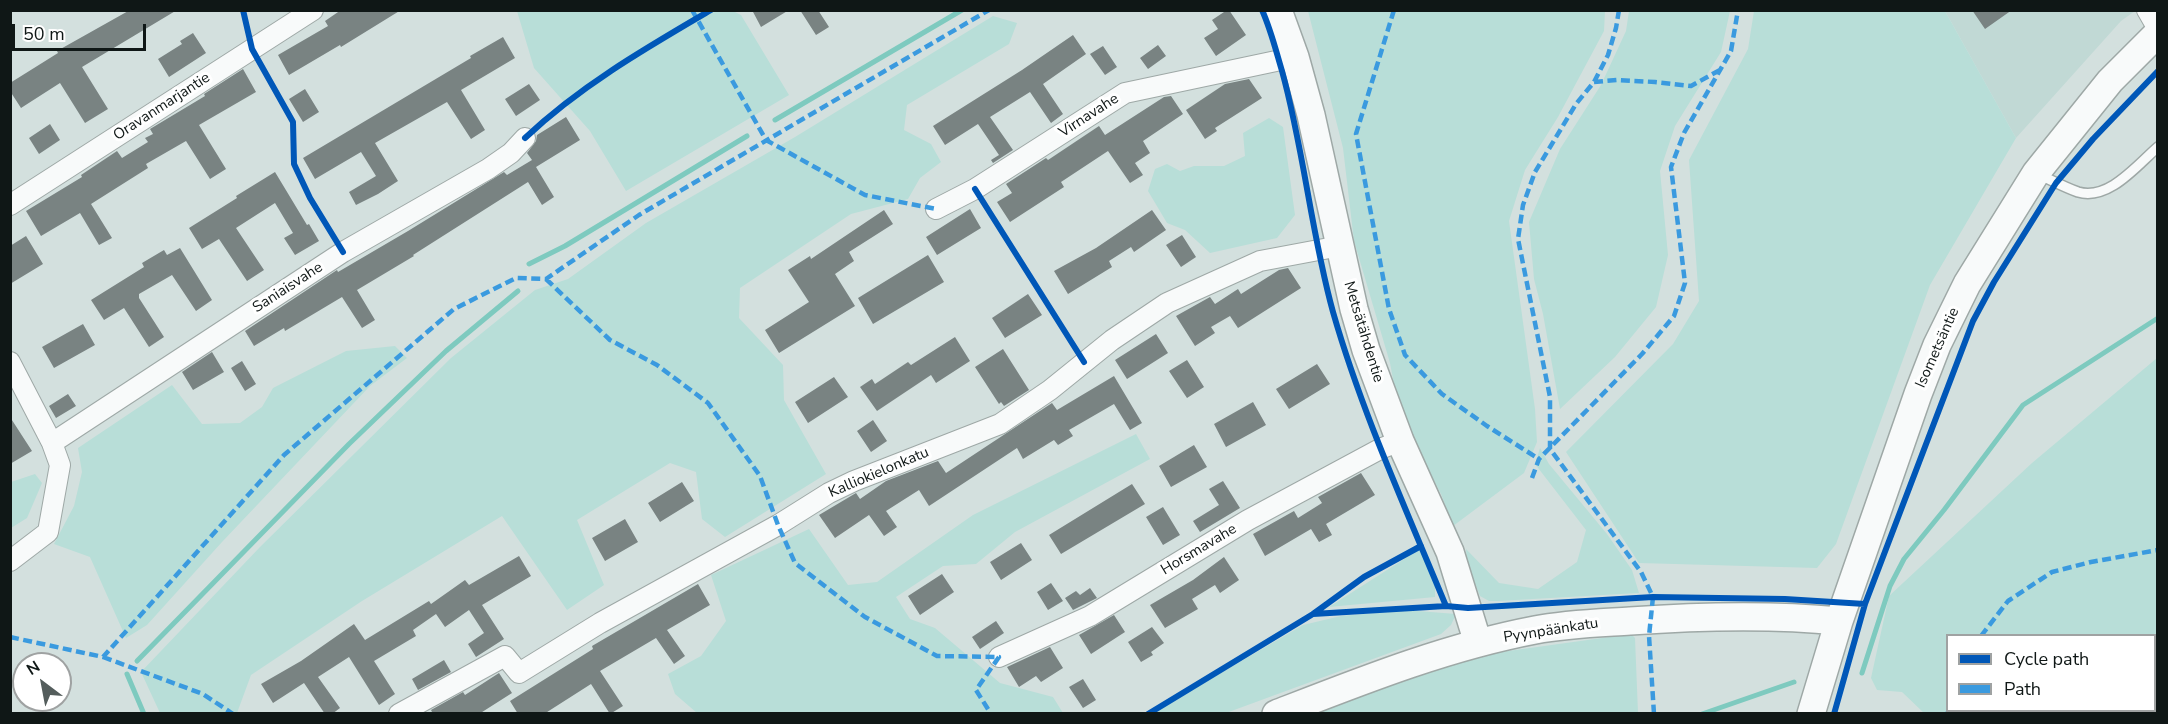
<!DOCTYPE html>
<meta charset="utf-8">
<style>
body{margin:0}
#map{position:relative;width:2168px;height:724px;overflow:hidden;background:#d3e0de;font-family:"Nunito Sans",sans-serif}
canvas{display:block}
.frame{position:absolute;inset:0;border:12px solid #0f1716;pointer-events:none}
.legend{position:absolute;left:1946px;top:634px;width:210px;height:78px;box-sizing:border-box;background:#fff;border:2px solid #9fa2a2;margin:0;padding:8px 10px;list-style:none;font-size:18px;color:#0f1716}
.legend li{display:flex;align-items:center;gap:12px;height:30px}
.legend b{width:30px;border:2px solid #9fa2a2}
.north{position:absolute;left:12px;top:652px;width:60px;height:60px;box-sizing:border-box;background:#fff;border:2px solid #9fa2a2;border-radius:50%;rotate:328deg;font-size:16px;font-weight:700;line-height:24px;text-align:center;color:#0f1716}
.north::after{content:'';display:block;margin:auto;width:21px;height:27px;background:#545d5c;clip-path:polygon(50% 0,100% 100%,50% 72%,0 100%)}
.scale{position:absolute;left:12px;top:24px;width:134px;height:27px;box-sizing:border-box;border:3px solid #0f1716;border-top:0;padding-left:8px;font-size:18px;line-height:21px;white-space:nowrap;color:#0f1716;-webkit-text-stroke:4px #fff;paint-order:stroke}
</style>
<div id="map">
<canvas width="2168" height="724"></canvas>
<div class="frame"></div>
<ul class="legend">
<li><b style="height:8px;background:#0057b8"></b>Cycle path</li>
<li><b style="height:8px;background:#3a9adf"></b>Path</li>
</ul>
<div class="north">N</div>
<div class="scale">50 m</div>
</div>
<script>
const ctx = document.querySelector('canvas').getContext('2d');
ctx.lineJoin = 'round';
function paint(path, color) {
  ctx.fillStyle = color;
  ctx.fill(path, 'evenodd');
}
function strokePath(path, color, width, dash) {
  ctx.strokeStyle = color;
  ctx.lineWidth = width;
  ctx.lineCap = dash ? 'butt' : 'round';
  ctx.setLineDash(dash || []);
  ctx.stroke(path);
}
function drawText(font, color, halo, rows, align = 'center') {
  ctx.font = font + ' "Nunito Sans",sans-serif';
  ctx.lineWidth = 6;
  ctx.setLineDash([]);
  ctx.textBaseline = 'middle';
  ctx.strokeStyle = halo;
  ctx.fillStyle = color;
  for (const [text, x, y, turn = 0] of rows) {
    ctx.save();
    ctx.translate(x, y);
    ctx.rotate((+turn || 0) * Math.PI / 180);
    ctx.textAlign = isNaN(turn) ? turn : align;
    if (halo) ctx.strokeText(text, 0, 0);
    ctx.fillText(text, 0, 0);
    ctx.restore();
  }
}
paint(new Path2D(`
 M1945,11H2135L2121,21L2016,138Z`), '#c1d9d5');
paint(new Path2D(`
 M517,11H733L741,15L789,95L626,191L590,131L534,68Z
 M1308,11H1605L1604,31L1558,117L1525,170L1509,221L1535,409L1537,442L1524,473L1453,526L1441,494L1400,416L1390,363L1354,241L1343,148Z
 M1629,11H1730L1721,52L1675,126L1660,171L1668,255L1656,307L1615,357L1560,409L1543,314L1534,279L1529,222L1560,149L1601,85L1626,31Z
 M1754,11H1945L2016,138L1930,285L1836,544L1817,568L1639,563L1566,452L1673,344L1699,301L1689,160L1748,49Z
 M993,16L1017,23L1009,44L907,105L904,130L931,144L941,162L920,178L908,199L851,214L740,288L739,318L783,365L784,400L826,474L725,537L702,519L696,472L670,463L577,520L604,585L567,610L502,516L362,601L251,675L237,713H160L141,672L260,547L451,358L535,290L568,279L646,223L795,137Z
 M1269,118L1283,127L1295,215L1277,238L1210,253L1185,230L1167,223L1148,191L1155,169L1167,164L1180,171L1194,166H1224L1245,156L1243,133Z
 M395,346L407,358L370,386L222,542L147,625L126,638L90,557L54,544L74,506L82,472L78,448L172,385L202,424L240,423L262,407L273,388L346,351Z
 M2157,358V684L2155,686L2154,636H1948V710L2126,711L2123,714L1924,713L1902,692L1877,690L1871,678L1889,596L2032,463Z
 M1136,434L1150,459L1015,532L976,564L943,566L896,597L910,619L935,628L1000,683L1053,697L1063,713H697L675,694L668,674L701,656L726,621L711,575L809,529L848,585L877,582L973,515Z
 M1540,448L1549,464L1607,534L1632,570L1639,593L1498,601H1489L1480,596L1467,564L1466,549L1499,583L1538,589L1577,562L1586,530L1535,464Z
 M35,474L42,483L27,518L11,528V482Z
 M1420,549L1435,586V597L1329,607Z
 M1405,610L1456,614L1451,625L1441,634L1226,713L1151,714L1303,625L1341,616Z
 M1631,634L1635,638L1638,713L1306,714L1415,675L1501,652Z`), '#b8ded8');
strokePath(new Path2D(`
 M775,120L962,10
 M529,264L565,246L747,136
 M137,661L349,444L446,351L518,291
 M1862,673L1890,586L1904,559L1944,510L2023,405L2158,318
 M127,674L144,714
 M1702,714L1794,682`), '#7ecabf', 5);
paint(new Path2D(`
 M130,10H177L82,67L108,109L85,123L60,83L21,108L10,91V83L58,53L57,51Z
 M341,10H401L341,47L340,45L289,75L278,55L328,26L325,21Z
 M752,10H789L761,27Z
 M800,10H818L829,27L816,35Z
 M1227,10H1229L1246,35L1216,56L1204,38L1218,29L1212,20Z
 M1972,10H2012L1985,29Z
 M193,33L206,53L169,77L158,59L182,44L180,41Z
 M1073,35L1086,54L1043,84L1063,114L1051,123L1030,92L990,117L1013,150L993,163L991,160L999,155L978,124L945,145L933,126L1022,70Z
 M503,37L515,58L461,90L485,130L471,139L447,102L375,143L398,181L378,194L356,205L349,192L376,176L361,152L315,179L303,158L471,58L470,56Z
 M1158,45L1166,56L1148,69L1140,58Z
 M1103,46L1117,67L1105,75L1090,54Z
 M243,69L256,92L199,125L226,169L210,179L186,141L146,164L148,168L91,204L112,238L99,245L80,213L41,236L26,211L82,177L81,175L117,151L122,158L148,142L145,138L153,134L150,129L205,96L204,94Z
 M1249,79L1262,98L1215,128L1217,131L1205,139L1186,110L1225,84Z
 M529,84L540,100L516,116L505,99Z
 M305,89L319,112L303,122L289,99Z
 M1171,96L1183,114L1143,141L1150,153L1135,163L1143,175L1130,183L1108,151L1061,182L1064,187L1010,222L997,202L1012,193L1006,184L1046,158L1048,160L1099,126L1105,135L1164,97Z
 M566,117L580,140L536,167L554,197L542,205L528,182L413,255L414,256L357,290L375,320L362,328L342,297L285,331L284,328L254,346L245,331L337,270L338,272L408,231L504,172L507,175L532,160L527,153L536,141L537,135Z
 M50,124L60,140L39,154L29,138Z
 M275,172L307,225L309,224L319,241L295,255L284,238L293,233L275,203L236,228L264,270L247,281L219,239L202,249L189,228L237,198L236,196Z
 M970,209L981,228L937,255L926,237Z
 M884,210L893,224L849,252L854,261L835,274L855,306L779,353L765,330L809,302L788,270L810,256L811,259Z
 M1152,210L1166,230L1134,252L1131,247L1109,261L1112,267L1068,294L1054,271L1096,248Z
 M1182,235L1196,257L1181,267L1166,245Z
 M26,236L43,264L10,284V246Z
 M180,248L212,300L196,311L172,275L139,294V298L164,337L149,347L124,308L104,320L91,300L144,267L142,263L164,250L167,255Z
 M928,255L944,282L873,324L858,298Z
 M1288,268L1301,288L1238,328L1230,316L1211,327L1215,333L1195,346L1176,316L1210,297L1215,304L1238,289L1241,294L1279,270Z
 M1028,294L1042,315L1005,338L992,318Z
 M83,324L95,345L54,368L42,347Z
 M1156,334L1168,353L1127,379L1115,360Z
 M955,337L970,361L936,383L931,375L877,411L860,387L872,379L875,384L908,362L911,365Z
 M1003,349L1029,390L1004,406L1001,402L999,404L975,367Z
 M212,352L224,372L193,390L182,372Z
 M1187,360L1204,387L1187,398L1169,371Z
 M242,361L256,384L245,391L231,368Z
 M1317,364L1330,384L1289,409L1276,389Z
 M1114,376L1142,423L1130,430L1114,404L1069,430L1073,436L1058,445L1054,440L1023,459L1017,448L929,506L919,490L886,511L897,527L884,536L869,515L835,538L819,515L856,493L860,499L886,481L938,461L946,473L1052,403L1057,410Z
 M834,377L848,397L808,423L795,402Z
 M68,394L76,406L56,418L49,406Z
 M1253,402L1266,425L1226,447L1214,424Z
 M10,417L32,451L10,464Z
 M873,420L887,441L871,452L857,431Z
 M1194,445L1207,467L1171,487L1159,466Z
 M1361,473L1375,495L1326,524L1332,535L1319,542L1311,529L1265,556L1253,534L1294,511L1298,518L1322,503L1318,497Z
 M1223,481L1240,508L1200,532L1193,521L1219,505L1209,489Z
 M682,482L694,501L660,522L648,503Z
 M1132,484L1145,504L1061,554L1049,535Z
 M1163,507L1180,535L1163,545L1146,517Z
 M625,519L638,542L605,561L592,538Z
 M1021,543L1032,560L1001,580L990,562Z
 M519,556L531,576L482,605L504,639L476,657L468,644L484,633L469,610L445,627L436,614L413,630L416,636L374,661L395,694L379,705L349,657L318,677L340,708L332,714H325L304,683L273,703L261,684L301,661L354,624L365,640L429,601L431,604L465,580L469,585Z
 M1224,557L1239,580L1220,593L1215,585L1192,599L1198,609L1165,628L1150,605L1193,580Z
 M942,574L954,592L920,615L908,596Z
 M1051,583L1063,601L1048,610L1037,592Z
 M698,584L710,605L667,630L685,656L674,664L656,638L600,671L623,706L610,714L591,684L544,714H518L510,701L593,649L592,646Z
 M1090,588L1097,598L1073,610L1065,598L1076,591L1080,595Z
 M1114,615L1125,632L1091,654L1079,635Z
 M996,621L1004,633L980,649L972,637Z
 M1152,627L1164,643L1151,652L1153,655L1141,662L1128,642Z
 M1050,647L1063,668L1041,682L1036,676L1019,687L1007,667Z
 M444,660L451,672L418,690L412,679Z
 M499,673L512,693L479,714H433L431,710L463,692L465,695Z
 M1083,679L1096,700L1083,708L1069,687Z`), '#798382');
const service = new Path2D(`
 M2038,174C2051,180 2064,187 2078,192C2109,201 2137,165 2158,147`);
const minor = new Path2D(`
 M2147,10L2158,29
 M10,205L313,10
 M936,209L975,189L1125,93L1295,57
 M10,362L52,443L60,465L48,532L10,561
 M52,443L343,252L488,169L511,153L525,138
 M999,657L1090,616L1248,520L1380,449L1400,441
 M399,714L505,656L519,673L600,623L778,525L829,493L854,481L1000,424L1050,390L1112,340L1167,303L1260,261L1340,246`);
const secondary = new Path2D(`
 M1278,10L1295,57L1311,115L1354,309L1366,350L1400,441L1450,552L1478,643
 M1276,714C1361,681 1446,647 1535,630C1566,624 1599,623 1630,621C1700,616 1769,614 1839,621
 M1811,714L1839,621L1918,394L1937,345L1967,284L2036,173L2110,81L2158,33`);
strokePath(service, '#9ea8a6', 12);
strokePath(minor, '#9ea8a6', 22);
strokePath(secondary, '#9ea8a6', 30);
strokePath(service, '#f8fafa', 9);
strokePath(minor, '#f8fafa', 20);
strokePath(secondary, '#f8fafa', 27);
strokePath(new Path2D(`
 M692,10L766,140L865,195L936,209
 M1394,10L1356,134L1389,309L1405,355L1442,394L1487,426L1539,459
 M1619,10L1616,28L1608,55L1594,82L1576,104L1535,172L1523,205L1518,239L1550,397V449L1641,572L1653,597L1649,636L1654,714
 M1594,82L1617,80L1655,82L1691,86L1720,70
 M546,279L610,340L657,365L708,403L760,476L778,525L795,563L865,617L937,656L999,657L976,690L991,714
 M1532,478L1539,459L1642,354L1674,316L1685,283L1671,167L1684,133L1731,51L1738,10
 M1981,636L2008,601L2052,572L2091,562L2158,550
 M10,637L103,657L284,455L454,309L516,278L546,279L639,215L989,10
 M103,657L203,694L233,714
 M1947,714L1949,710`), '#3a9adf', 4.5, [9, 4.5]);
strokePath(new Path2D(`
 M243,10L252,49L293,122L294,164L310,198L343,252
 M1262,10C1271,30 1276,51 1282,71C1304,150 1311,233 1333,312C1362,413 1406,509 1446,606
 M525,138C580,86 646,48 711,10
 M975,189L1084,362
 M1313,614L1364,577L1421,546
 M1148,714L1313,614L1446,606L1468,608L1653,597L1785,599L1865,604
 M1834,714L1865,604L1973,321L1994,282L2056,183L2093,139L2158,71`), '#0057b8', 6);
drawText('15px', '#0f1716', '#fff', [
 ["Oravanmarjantie",162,107,-33],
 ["Virnavahe",1089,116,-33],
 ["Saniaisvahe",288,288,-33],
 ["Metsätähdentie",1363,332,73],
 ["Isometsäntie",1938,348,-66],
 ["Kalliokielonkatu",879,473,-23],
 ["Horsmavahe",1199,550,-31],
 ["Pyynpäänkatu",1551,631,-9]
]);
</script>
